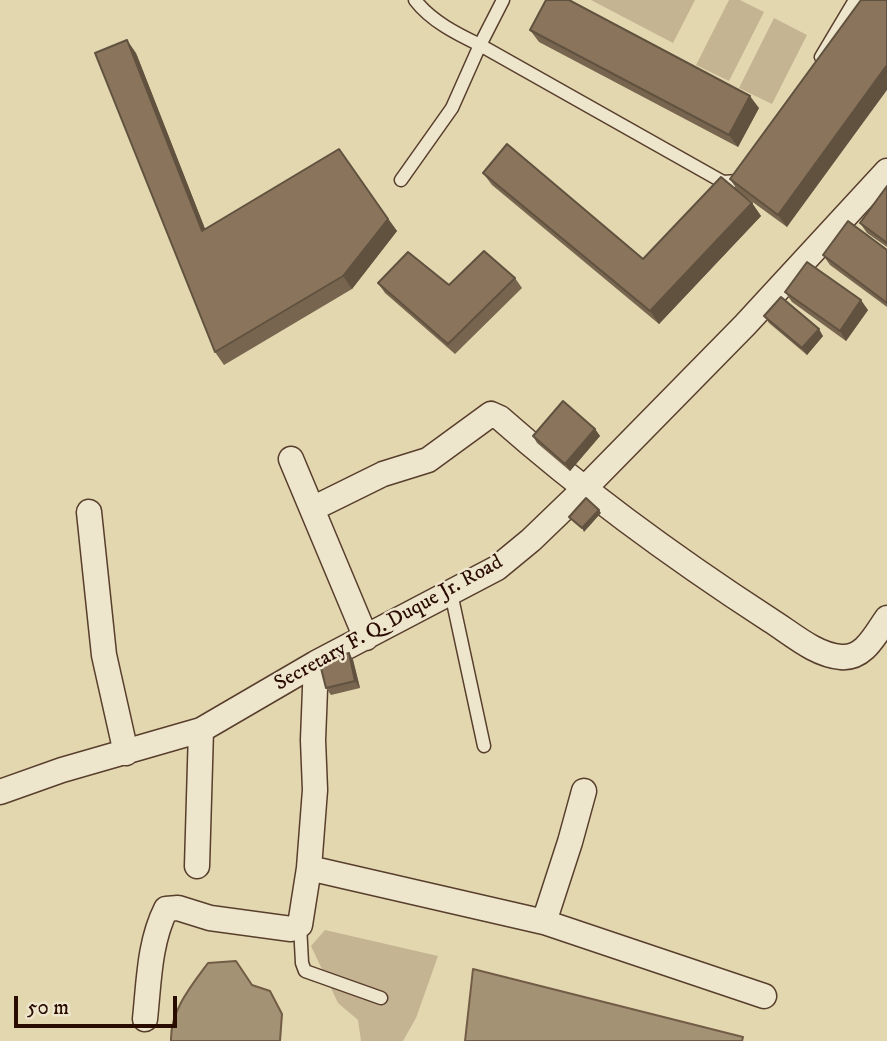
<!DOCTYPE html>
<style>
body{margin:0}
#map{position:relative;width:887px;height:1041px;overflow:hidden;background:#e3d7b0;font-family:"IM FELL DW Pica",serif}
canvas{display:block}
.scale{position:absolute;left:14px;top:996px;width:163px;height:32px;box-sizing:border-box;border:4px solid #2a0b00;border-top:0;padding-left:9px;font-size:21px;line-height:24px;white-space:nowrap;color:#2a0b00;-webkit-text-stroke:5px #ede5cc;paint-order:stroke}
</style>
<div id="map">
<canvas width="887" height="1041"></canvas>
<div class="scale">50 m</div>
</div>
<script>
const ctx = document.querySelector('canvas').getContext('2d');
ctx.lineJoin = 'round';
function paint(path, color) {
  ctx.fillStyle = color;
  ctx.fill(path, 'evenodd');
}
function strokePath(path, color, width, dash) {
  ctx.strokeStyle = color;
  ctx.lineWidth = width;
  ctx.lineCap = dash ? 'butt' : 'round';
  ctx.setLineDash(dash || []);
  ctx.stroke(path);
}
function drawText(font, color, halo, rows, align = 'center') {
  ctx.font = font + ' "IM FELL DW Pica",serif';
  ctx.lineWidth = 5;
  ctx.setLineDash([]);
  ctx.textBaseline = 'middle';
  ctx.strokeStyle = halo;
  ctx.fillStyle = color;
  for (const [text, x, y, turn = 0] of rows) {
    ctx.save();
    ctx.translate(x, y);
    ctx.rotate((+turn || 0) * Math.PI / 180);
    ctx.textAlign = isNaN(turn) ? turn : align;
    if (halo) ctx.strokeText(text, 0, 0);
    ctx.fillText(text, 0, 0);
    ctx.restore();
  }
}
paint(new Path2D(`
 M591,0H695L673,43Z
 M729,0H740L764,12L729,81L696,65Z
 M774,18L807,35L772,104L739,88Z
 M325,930L438,956L416,1018L403,1041H361L358,1020L338,1003L311,946Z`), '#c4b492');
const water = new Path2D(`
 M236,961L252,985L270,991L282,1014L280,1041H171C170,1011 191,986 208,963Z
 M473,969L743,1037L742,1041H465Z`);
paint(water, '#a49274');
strokePath(water, '#735c46', 2);
const lane = new Path2D(`
 M415,0C431,21 457,34 480,45L723,182L738,181L745,178
 M821,57L855,0
 M401,180L452,108L480,45L503,0
 M451,593L484,746
 M300,925L302,963L305,971L381,998`);
const street = new Path2D(`
 M291,459L366,638
 M312,509L383,474L428,460L491,414L500,418C585,493 676,559 770,620C791,633 815,655 841,657C864,659 875,635 887,618
 M89,512L104,655L126,753
 M316,663L313,740L315,790L309,868L544,922L764,996
 M0,792L62,770L201,730L316,663L497,568L531,540L584,489L745,325L887,171
 M197,866L201,730
 M544,922L570,842L584,791
 M145,1019C149,982 149,943 166,909L178,908L210,918L291,929L300,925L309,868`);
strokePath(lane, '#583e2c', 15);
strokePath(street, '#583e2c', 27);
strokePath(lane, '#ede5cc', 12);
strokePath(street, '#ede5cc', 24);
paint(new Path2D(`
 M861,0L787,227L743,195L752,203L761,216L659,324L492,185L483,173L643,259L738,191L730,179Z
 M530,30L759,108L738,147L539,42Z
 M136,53L205,229L339,149L397,231L352,289L224,365L215,352Z
 M887,186V247L867,233L860,223Z
 M887,250V307L830,265L823,255Z
 M515,278L522,288L455,354L385,293L378,283L449,285Z
 M785,292L868,310L846,341L792,302Z
 M764,316L823,336L807,355L769,323Z
 M595,429L600,436L570,471L537,443L533,436Z
 M349,653L353,660L360,688L331,695L326,688Z`), '#77654f');
paint(new Path2D(`
 M127,40L136,53L211,244L202,231Z
 M887,65V90L787,227L778,215Z
 M750,96L759,108L738,147L729,135Z
 M752,203L761,216L659,324L650,311Z
 M388,219L397,231L352,289L343,276Z
 M861,300L868,310L846,341L840,331Z
 M819,329L823,336L807,355L802,348Z
 M595,429L600,436L570,471L565,464Z
 M599,510L601,513L584,532L582,528Z
 M349,653L353,660L360,688L355,681Z`), '#615240');
const building = new Path2D(`
 M546,0H569L750,96L729,135L530,30Z
 M861,0H887V65L778,215L730,179Z
 M127,40L202,231L339,149L388,219L343,276L215,352L95,53Z
 M507,144L643,259L721,177L752,203L650,311L483,173Z
 M887,186V243L860,223Z
 M848,221L887,250V303L823,255Z
 M484,251L515,278L448,344L378,283L408,252L449,285Z
 M807,262L861,300L840,331L785,292Z
 M781,297L819,329L802,348L764,316Z
 M563,401L595,429L565,464L533,436Z
 M586,498L599,510L582,528L569,517Z
 M349,653L355,681L326,688L319,660Z`);
paint(building, '#8a755c');
strokePath(building, '#615240', 2);
drawText('21px', '#2a0b00', '#ede5cc', [
 ["Secretary F. Q. Duque Jr. Road",389,624,-29]
]);
</script>
